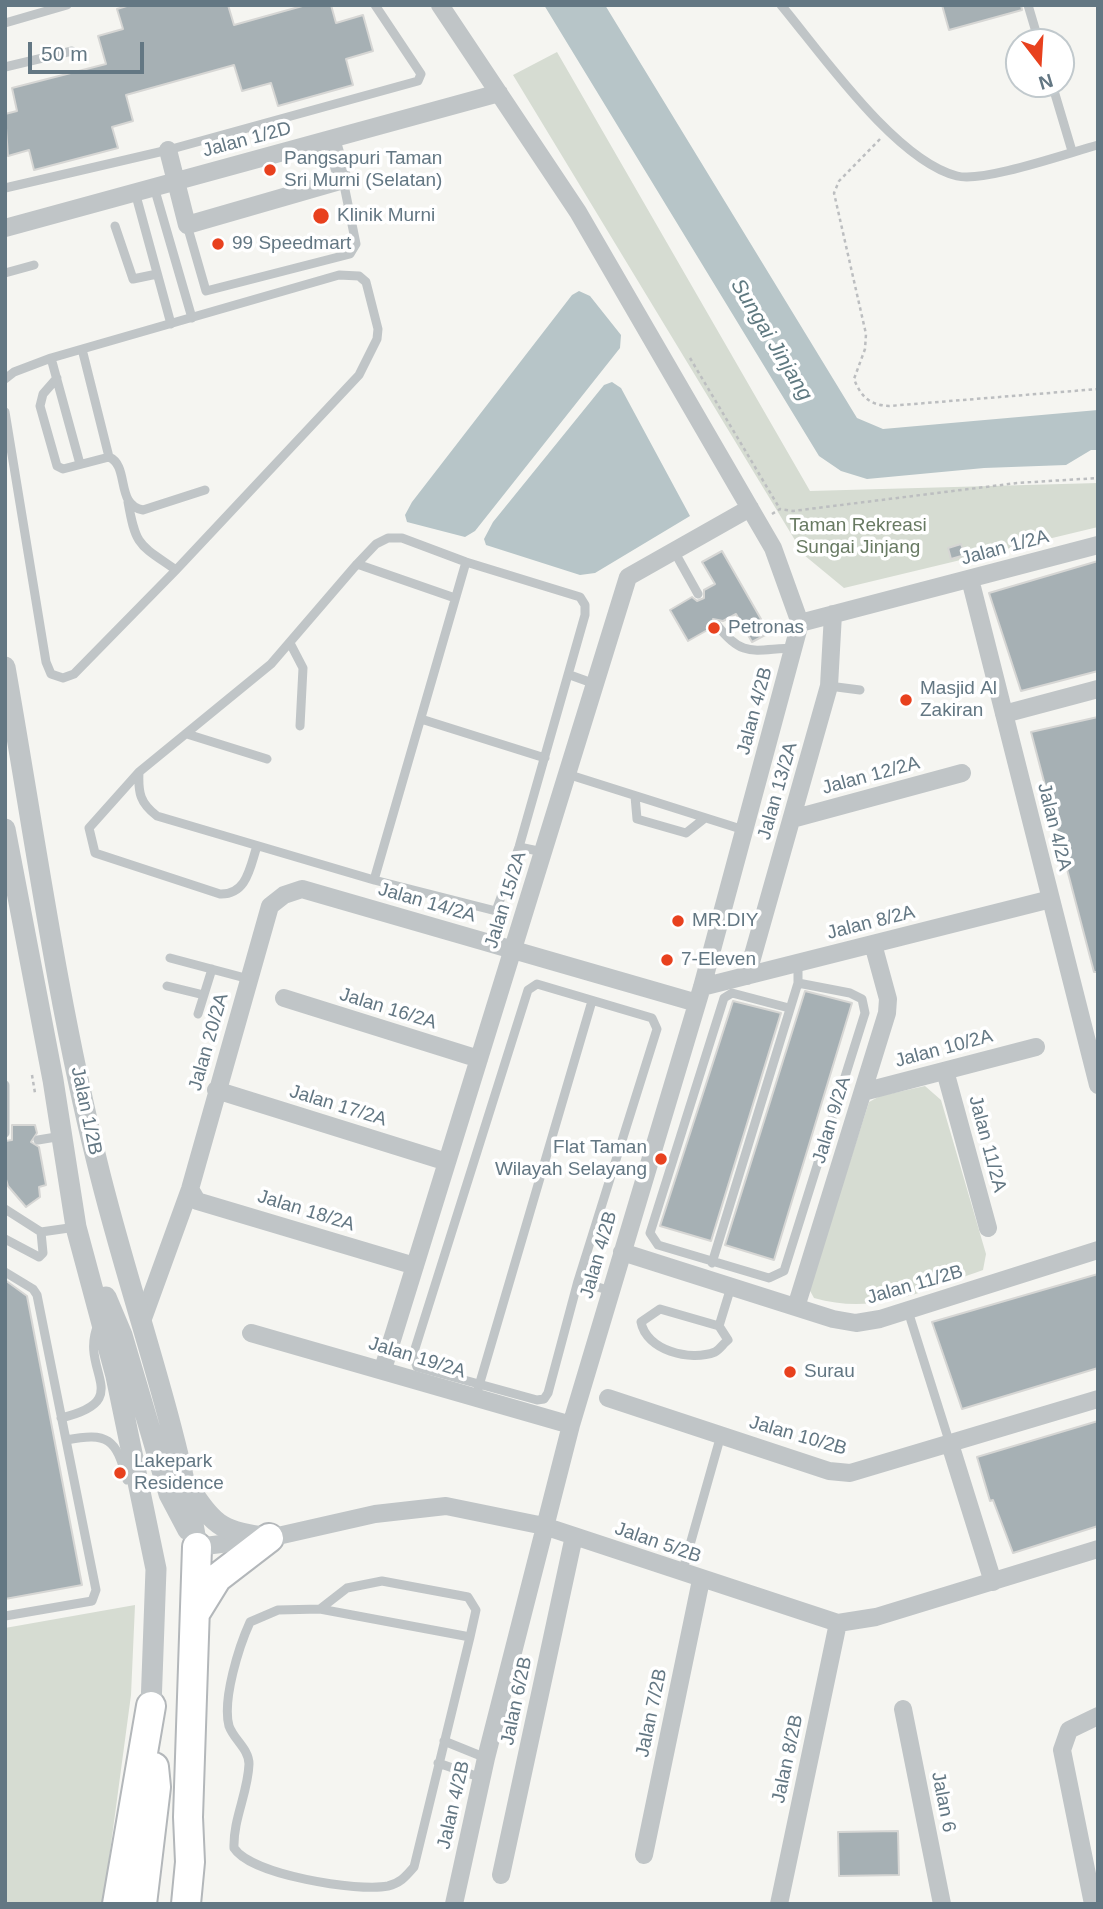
<!DOCTYPE html>
<style>
body{margin:0}
#map{position:relative;width:1103px;height:1909px;overflow:hidden;background:#f5f5f1;font-family:Helvetica,sans-serif}
canvas{display:block}
.frame{position:absolute;inset:0;border:7px solid #637783;pointer-events:none}
.north{position:absolute;left:1005px;top:28px;width:70px;height:70px;box-sizing:border-box;background:#fff;border:2px solid #c1c9cd;border-radius:50%;rotate:163deg;font-size:19px;font-weight:700;line-height:28px;text-align:center;color:#637783}
.north::after{content:'';display:block;margin:auto;width:24px;height:32px;background:#e8411e;clip-path:polygon(50% 0,100% 100%,50% 72%,0 100%)}
.scale{position:absolute;left:28px;top:42px;width:116px;height:32px;box-sizing:border-box;border:4px solid #637783;border-top:0;padding-left:9px;font-size:21px;line-height:24px;white-space:nowrap;color:#637783;-webkit-text-stroke:5px #fff;paint-order:stroke}
</style>
<div id="map">
<canvas width="1103" height="1909"></canvas>
<div class="frame"></div>
<div class="north">N</div>
<div class="scale">50 m</div>
</div>
<script>
const ctx = document.querySelector('canvas').getContext('2d');
ctx.lineJoin = 'round';
function paint(path, color) {
  ctx.fillStyle = color;
  ctx.fill(path, 'evenodd');
}
function strokePath(path, color, width, dash) {
  ctx.strokeStyle = color;
  ctx.lineWidth = width;
  ctx.lineCap = dash ? 'butt' : 'round';
  ctx.setLineDash(dash || []);
  ctx.stroke(path);
}
function drawText(font, color, halo, rows, align = 'center') {
  ctx.font = font + ' Helvetica,sans-serif';
  ctx.lineWidth = 7;
  ctx.setLineDash([]);
  ctx.textBaseline = 'middle';
  ctx.strokeStyle = halo;
  ctx.fillStyle = color;
  for (const [text, x, y, turn = 0] of rows) {
    ctx.save();
    ctx.translate(x, y);
    ctx.rotate((+turn || 0) * Math.PI / 180);
    ctx.textAlign = isNaN(turn) ? turn : align;
    if (halo) ctx.strokeText(text, 0, 0);
    ctx.fillText(text, 0, 0);
    ctx.restore();
  }
}
paint(new Path2D(`
 M557,52L810,491L1098,483V527L844,588L804,555L513,75Z
 M925,1086L941,1100L986,1254L983,1270C925,1290 876,1316 814,1298L809,1289L869,1102L880,1096Z
 M135,1605L131,1695L103,1904H5V1628Z`), '#d6dcd2');
paint(new Path2D(`
 M544,5H605L857,418L883,429L1098,410V450H1091L1066,465L984,468L867,479L841,471L819,456Z
 M579,291L590,296L621,335L620,348L475,531L465,537L407,522L405,515L412,502L572,295Z
 M612,382L621,388L690,516L595,573L580,575L486,545L484,539L493,522L604,385Z`), '#b7c5c8');
const building = new Path2D(`
 M130,5H228L234,25L306,5H331L336,23L363,15L373,51L346,59L353,85L278,106L271,83L242,91L234,65L126,95L133,121L112,127L118,148L34,170L29,150L8,156L5,114L17,111L12,88L106,64L98,36L123,29L117,9Z
 M942,5H1021L1022,10L949,30Z
 M961,544L965,555L951,559L948,548Z
 M722,551L769,633L752,642L736,614L723,621L713,619L711,628L688,641L670,610L692,597L697,601L704,598V590L715,584L702,562Z
 M1098,561V671L1021,691L989,593Z
 M1098,717V972H1094L1031,732Z
 M805,991L852,1003L774,1260L725,1245Z
 M733,1001L781,1013L711,1241L660,1226Z
 M12,1125H35L37,1133L31,1142L39,1147L46,1185L39,1187L40,1197L26,1207L8,1186L5,1176V1141L12,1140Z
 M1098,1274V1368L962,1409L932,1322Z
 M5,1280L27,1296L82,1585L5,1599Z
 M1098,1421V1526L1013,1553L993,1500L990,1501L977,1457Z
 M898,1831L899,1875L839,1876L838,1832Z`);
paint(building, '#a6b0b4');
strokePath(building, '#d6d6d4', 2);
const trunk = new Path2D(`
 M196,1612L217,1578L269,1538
 M117,1904L151,1706
 M142,1904L156,1787L154,1767
 M186,1904L190,1862L188,1817L197,1547`);
strokePath(trunk, '#b3b7ba', 32);
strokePath(new Path2D(`
 M880,139L839,181L834,193L866,334L865,349L854,379C861,397 870,405 889,406L1098,389
 M690,358L780,509
 M772,514L780,509L793,511L1017,483L1098,478
 M32,1075L35,1093`), '#bcbec0', 2.5, [3.5, 3.5]);
strokePath(new Path2D(`
 M781,5C821,53 896,161 957,176C983,183 1068,153 1098,145
 M1028,5L1039,42
 M5,23L67,5
 M5,67L72,51
 M1052,84L1072,151
 M154,187L192,318
 M5,188L168,150L418,81L421,74L375,5
 M135,192L171,324
 M187,225L206,291L350,254L356,244L343,180
 M115,226L133,279L157,274
 M5,273L34,265
 M82,349L109,457C130,466 115,505 143,510L205,490
 M51,358L80,464
 M57,378L43,394L40,406L57,466L63,469L109,457
 M5,379L14,372L51,358L339,275L359,276L366,282L378,329L377,339L359,375L176,570L74,674L63,678L51,674L46,662L5,412
 M128,502C136,547 139,544 176,570
 M674,551L698,594
 M357,564L455,598
 M717,625C743,659 754,649 794,648
 M290,643L303,668L300,726
 M570,675L595,684
 M829,686L860,690
 M421,719L545,758
 M187,734L267,759
 M139,772C138,793 140,803 157,816L374,880L496,911L519,847L585,615V605L580,597L466,562L402,538H388L376,544L357,564L271,664L139,772L89,828L95,853L220,894C247,895 250,867 257,846
 M567,774L744,830
 M635,796L637,819L686,833L705,818
 M519,847L543,852
 M374,880L466,562
 M170,958L249,979
 M537,984L652,1018L657,1029L578,1281L548,1393L544,1399L537,1400L417,1367L413,1355L528,990Z
 M167,986L204,995
 M789,1008L732,993L724,998L650,1233L658,1245L769,1278L784,1271L865,1013L862,999L850,993L798,983
 M198,1014L212,969
 M5,1085V1133
 M38,1140L62,1136
 M5,1209L41,1232L76,1227
 M5,1239L39,1257L43,1253L41,1232
 M712,1263L798,983V963
 M5,1272L33,1289L37,1295L96,1590L92,1601L5,1616
 M578,1281L611,1291
 M660,1309L719,1326L728,1340C724,1343 719,1350 715,1352C690,1362 646,1350 641,1322Z
 M908,1311L950,1444
 M719,1326L731,1287
 M478,1389L592,1001
 M61,1418C137,1400 78,1371 98,1325
 M66,1440C108,1432 116,1438 127,1480
 M682,1573L721,1435
 M320,1609L347,1588L382,1581L468,1597L476,1610L470,1637L414,1867C406,1876 401,1883 388,1886C358,1892 251,1875 234,1848C233,1819 248,1793 249,1764C249,1749 234,1740 229,1726C222,1700 239,1646 250,1622L278,1610L320,1609L470,1637
 M444,1741L486,1758
 M438,1763L482,1778`), '#c0c5c7', 9);
strokePath(new Path2D(`
 M440,5L578,212L773,548L800,623
 M168,150L187,225L343,180L331,139
 M5,228L499,93
 M970,579L1098,1085
 M800,623L1098,545
 M1004,714L1098,689
 M792,819L962,773
 M747,976L829,686L833,614
 M702,987L1051,899
 M284,998L479,1059
 M945,1071L988,1228
 M216,1090L447,1162
 M863,1092L1036,1047
 M190,1189L197,1201L415,1266
 M622,1252L833,1319L856,1323L880,1319L1098,1250
 M796,1307L887,1013L888,999L873,944
 M141,1324L190,1189L270,906L284,895L302,889L697,1003
 M251,1333L571,1425
 M383,1369L628,577L750,508
 M608,1398L829,1471L850,1473L1098,1399
 M950,1444L993,1582
 M197,1547L269,1538L375,1514L446,1506L544,1526L838,1623L876,1617L1098,1549
 M903,1709L942,1904
 M644,1855L701,1580
 M501,1875L574,1536
 M454,1904L486,1758L571,1425L702,987L800,623
 M779,1904L838,1623
 M1093,1904L1062,1750L1069,1730L1098,1716`), '#c0c5c7', 18);
strokePath(new Path2D(`
 M5,667C34,832 57,1000 97,1162C128,1291 176,1417 197,1547
 M5,829L53,1080L76,1227L116,1376L156,1569L151,1706
 M106,1297L122,1335L169,1494L188,1530
 M190,1489C217,1529 223,1531 269,1538`), '#c0c5c7', 21);
strokePath(trunk, '#fff', 28);
for (const [x, y, r, color] of [
 [270,170,7,"#e8411e"],
 [321,216,9,"#e8411e"],
 [218,244,7,"#e8411e"],
 [714,628,7,"#e8411e"],
 [906,700,7,"#e8411e"],
 [678,921,7,"#e8411e"],
 [667,960,7,"#e8411e"],
 [661,1159,7,"#e8411e"],
 [790,1372,7,"#e8411e"],
 [120,1473,7,"#e8411e"]
]) {
  const dot = new Path2D();
  dot.arc(x, y, r, 0, 2 * Math.PI);
  ctx.fillStyle = color;
  ctx.fill(dot);
  strokePath(dot, '#fff', 2.5);
}
drawText('19px', '#637783', '#fff', [
 ["Jalan 1/2D",247,140,-15],
 ["Jalan 1/2A",1005,548,-15],
 ["Jalan 4/2B",755,711,-75],
 ["Jalan 12/2A",871,776,-15],
 ["Jalan 13/2A",778,791,-74],
 ["Jalan 4/2A",1054,827,76],
 ["Jalan 15/2A",506,900,-73],
 ["Jalan 14/2A",427,903,16],
 ["Jalan 8/2A",871,923,-14],
 ["Jalan 16/2A",388,1009,17],
 ["Jalan 20/2A",209,1042,-74],
 ["Jalan 10/2A",944,1049,-15],
 ["Jalan 17/2A",338,1106,17],
 ["Jalan 1/2B",86,1111,78],
 ["Jalan 9/2A",832,1120,-73],
 ["Jalan 11/2A",987,1144,75],
 ["Jalan 18/2A",306,1211,17],
 ["Jalan 4/2B",599,1255,-74],
 ["Jalan 11/2B",915,1285,-16],
 ["Jalan 19/2A",417,1358,17],
 ["Jalan 10/2B",798,1436,16],
 ["Jalan 5/2B",658,1543,19],
 ["Jalan 6/2B",517,1701,-78],
 ["Jalan 7/2B",652,1713,-78],
 ["Jalan 8/2B",788,1759,-78],
 ["Jalan 6",943,1802,79],
 ["Jalan 4/2B",454,1805,-77]
]);
drawText('19px', '#637783', '#fff', [
 ["Pangsapuri Taman",284,159],
 ["Sri Murni (Selatan)",284,181],
 ["Klinik Murni",337,216],
 ["99 Speedmart",232,244],
 ["Petronas",728,628],
 ["Masjid Al",920,689],
 ["Zakiran",920,711],
 ["MR.DIY",692,921],
 ["7-Eleven",681,960],
 ["Flat Taman",647,1148,"right"],
 ["Wilayah Selayang",647,1170,"right"],
 ["Surau",804,1372],
 ["Lakepark",134,1462],
 ["Residence",134,1484]
], 'left');
drawText('19px', '#687a62', '#fff', [
 ["Taman Rekreasi",858,526],
 ["Sungai Jinjang",858,548]
]);
drawText('italic 21px', '#5f7980', '#fff', [
 ["Sungai Jinjang",771,340,59]
]);
</script>
